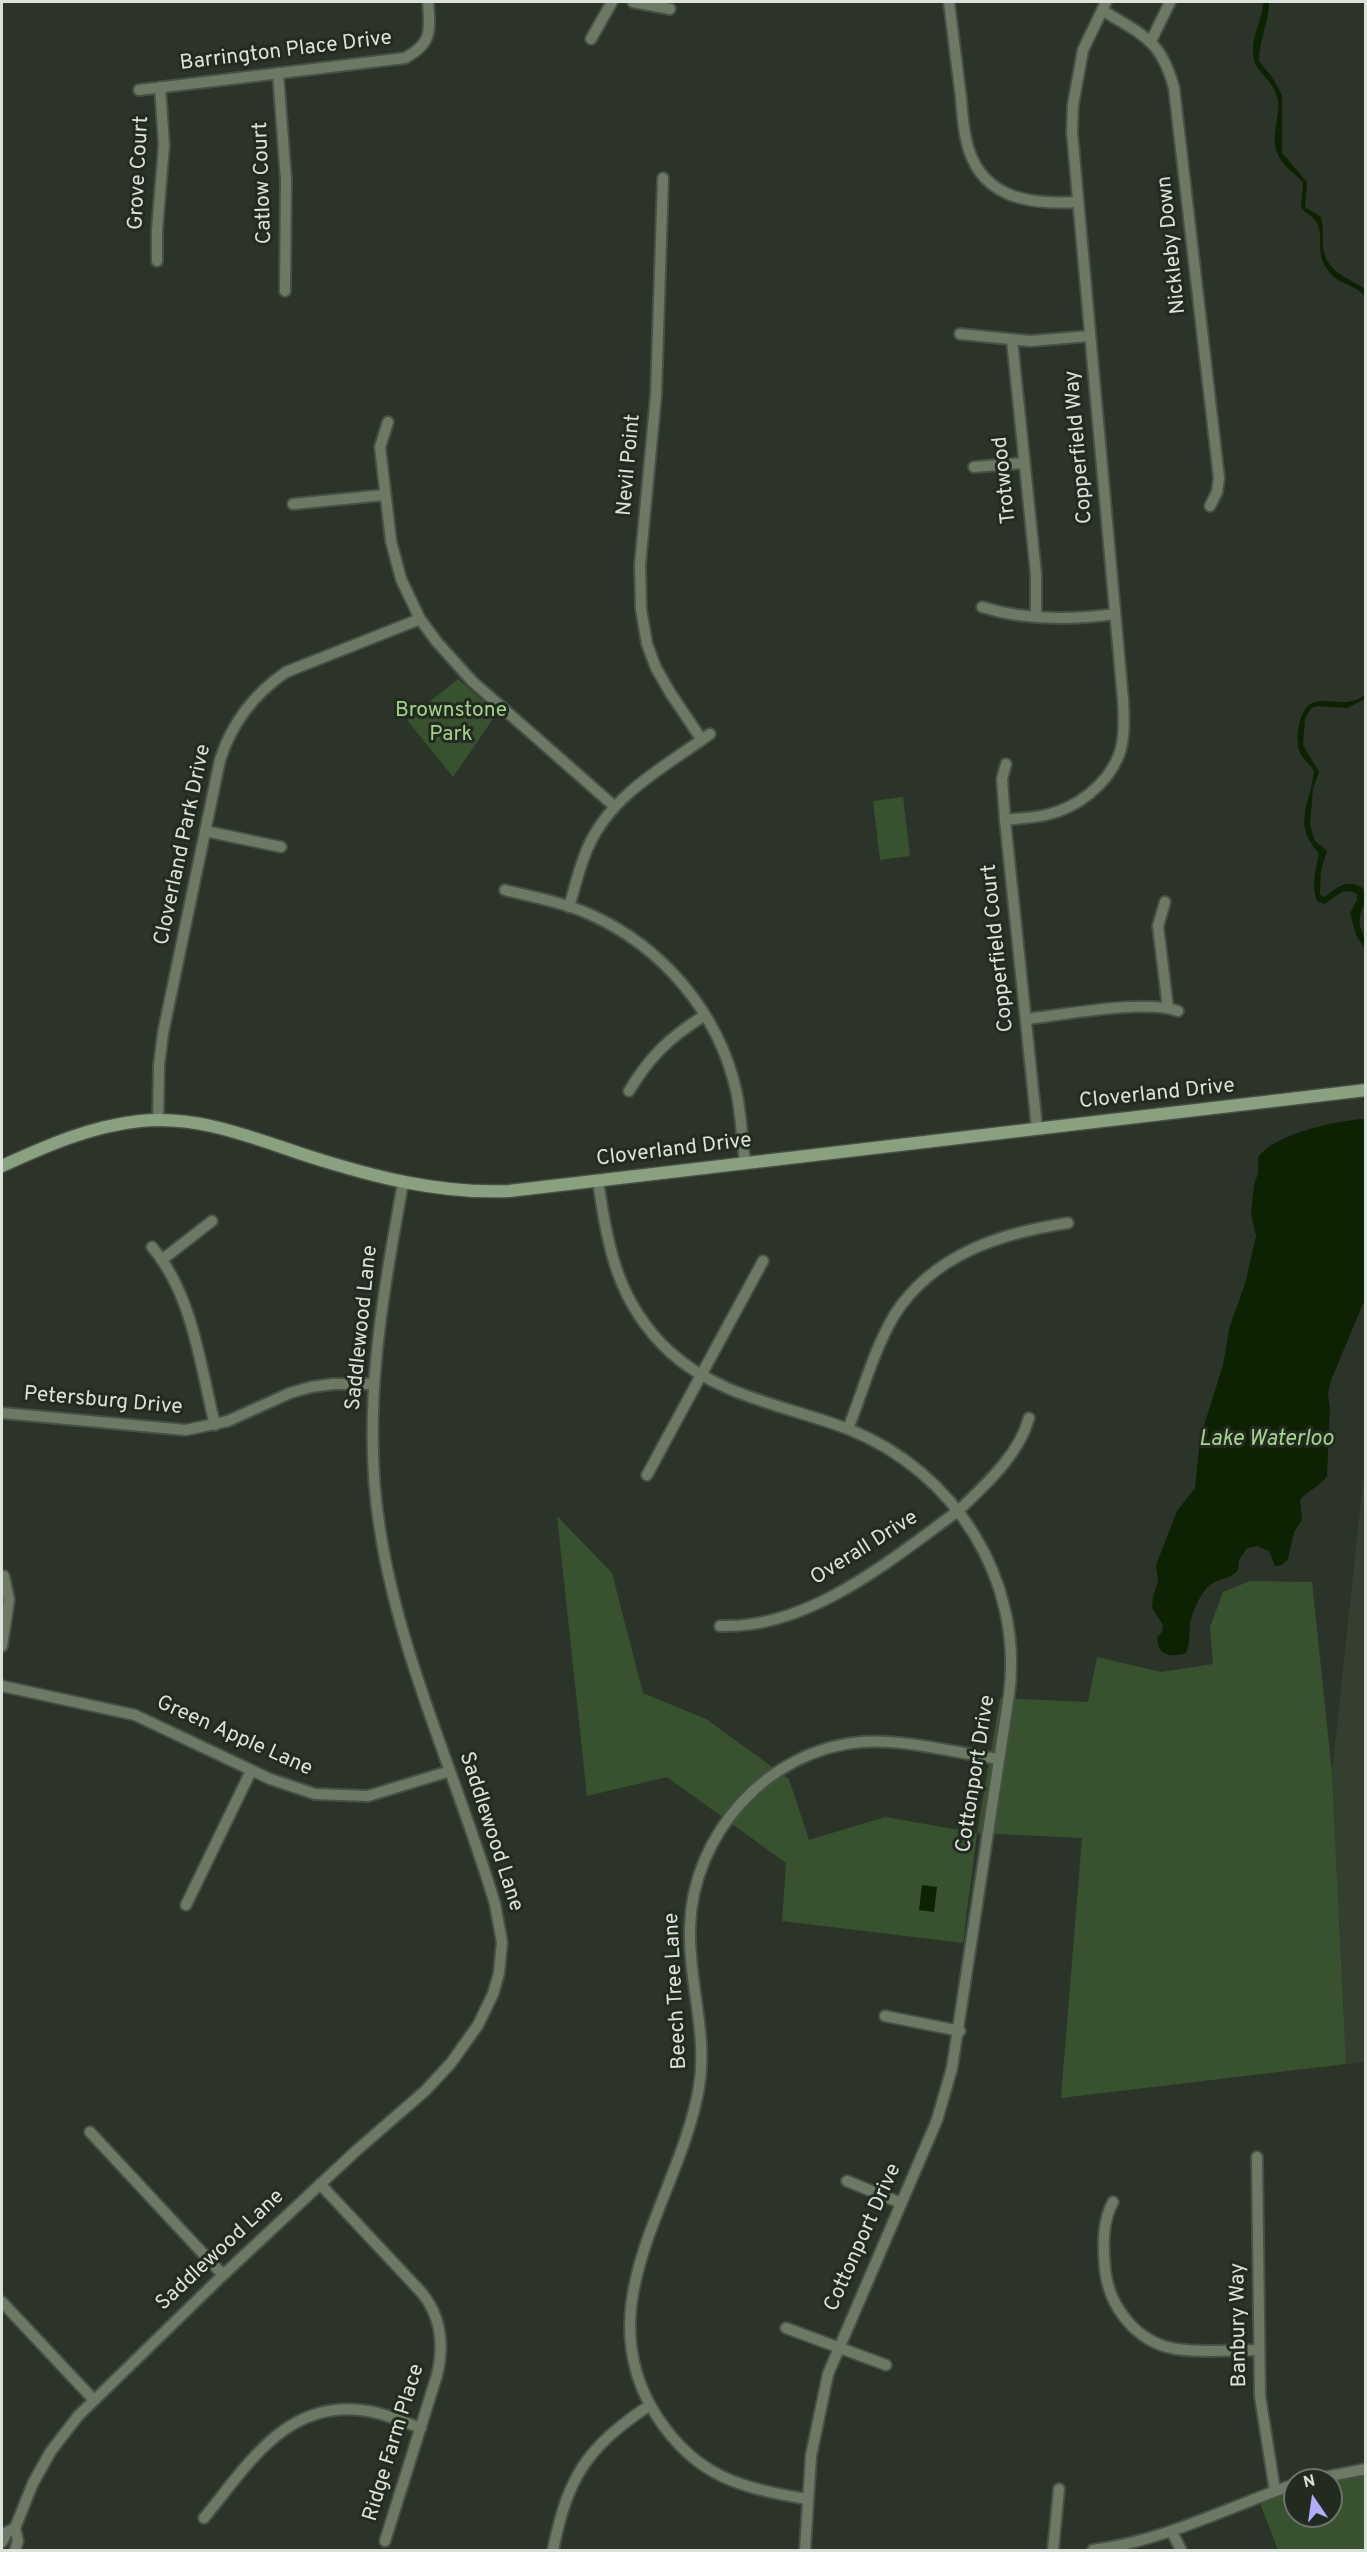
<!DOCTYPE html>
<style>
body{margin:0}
#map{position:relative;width:1367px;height:2552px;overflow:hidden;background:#2c3429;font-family:Overpass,sans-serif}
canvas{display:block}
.frame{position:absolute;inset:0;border:3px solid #dce1da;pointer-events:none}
.north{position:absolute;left:1283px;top:2468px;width:60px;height:60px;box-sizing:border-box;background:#232a1f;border:2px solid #6d736a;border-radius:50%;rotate:347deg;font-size:16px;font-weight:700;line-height:24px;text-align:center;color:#dce1da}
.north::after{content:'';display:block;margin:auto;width:21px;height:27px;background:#b2adf9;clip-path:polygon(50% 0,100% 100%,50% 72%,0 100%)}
</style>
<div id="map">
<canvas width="1367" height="2552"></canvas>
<div class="frame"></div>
<div class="north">N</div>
</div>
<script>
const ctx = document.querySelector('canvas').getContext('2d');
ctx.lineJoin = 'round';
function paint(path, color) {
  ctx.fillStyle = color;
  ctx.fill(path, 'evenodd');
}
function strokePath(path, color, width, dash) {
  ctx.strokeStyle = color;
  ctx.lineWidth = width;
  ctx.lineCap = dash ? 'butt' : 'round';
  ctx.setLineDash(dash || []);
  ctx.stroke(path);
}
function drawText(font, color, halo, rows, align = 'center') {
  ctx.font = font + ' Overpass,sans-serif';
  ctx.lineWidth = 6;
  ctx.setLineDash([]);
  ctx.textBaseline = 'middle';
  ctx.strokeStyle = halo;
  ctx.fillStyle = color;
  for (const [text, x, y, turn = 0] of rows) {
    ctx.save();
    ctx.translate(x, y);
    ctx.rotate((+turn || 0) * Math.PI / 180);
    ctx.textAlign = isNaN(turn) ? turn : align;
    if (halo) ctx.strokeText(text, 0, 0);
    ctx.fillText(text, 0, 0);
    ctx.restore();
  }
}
paint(new Path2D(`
 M1364,1472L1366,2062L1346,2064L1332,1773Z`), '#343f2f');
paint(new Path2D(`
 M458,679L497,713L453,777L407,720Z
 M903,797L910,856L880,860L873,801Z
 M557,1516L612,1573L643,1693L706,1719L789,1779L809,1840L885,1817L977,1833L1000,1698L1088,1702L1097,1657L1161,1672L1213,1664L1210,1627L1223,1592L1250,1581L1312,1582L1332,1773L1346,2064L1061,2098L1082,1838L977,1833L963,1943L782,1921L786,1863L667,1777L587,1796Z
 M1365,2469V2550H1278L1258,2498L1295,2484V2516H1331V2480Z`), '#38512e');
paint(new Path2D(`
 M1263,2H1269C1269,22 1259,40 1259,61L1272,77L1282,95V153L1307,182L1305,207L1321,217C1324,228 1322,236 1323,246C1325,272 1348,277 1365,289V296C1355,285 1339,284 1330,273C1313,252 1325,240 1317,223C1314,216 1305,214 1301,207L1303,183C1295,173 1283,166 1278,155C1268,134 1285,112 1275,91C1268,76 1253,70 1253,52C1252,34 1263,19 1263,2Z
 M1365,695V699L1347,708L1317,706L1311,708L1305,719L1303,745L1319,772L1313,789L1310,824L1315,841L1327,851L1321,870L1320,895L1325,897C1337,887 1347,878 1363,888L1365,903C1352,929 1366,926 1365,949L1356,935L1350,913L1357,900V894C1343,886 1335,897 1325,904L1318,902C1310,888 1316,868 1319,853C1291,824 1311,803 1314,771C1310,764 1303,760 1300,752C1294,740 1299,705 1315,702C1335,698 1346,708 1365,695Z
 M1365,1119V1299L1331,1380L1328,1394L1330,1408L1327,1476C1321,1486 1308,1490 1300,1500L1302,1520L1294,1532L1288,1559L1282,1565L1275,1566L1269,1551L1257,1546L1247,1548L1239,1560L1238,1570C1228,1581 1217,1578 1209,1586C1201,1592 1191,1615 1190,1625C1189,1635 1190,1644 1186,1653C1170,1658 1158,1656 1157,1637L1162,1632L1163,1625L1152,1608L1153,1597L1158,1581L1156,1565L1177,1511L1195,1488L1200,1438L1223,1365L1229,1329L1245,1284L1256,1236L1251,1213L1254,1185L1258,1173V1158C1272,1134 1339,1120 1365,1119Z
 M922,1885L937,1887L934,1912L919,1910Z`), '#0d2202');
const street = new Path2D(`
 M633,2L670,9
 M949,2C953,34 957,66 961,98C962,111 963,126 966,139C978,197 1026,205 1077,202
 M1102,10C1142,35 1161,39 1174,88L1219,478L1217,492L1210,506
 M591,39L612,2
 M1151,41L1170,2
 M278,73L286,180L285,291
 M139,90L405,58C433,43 430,30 428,2
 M663,178L656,395L640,565L641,609L647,644L656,668L671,694L702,740
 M157,261V230L164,145L160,87
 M960,334L1030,341L1089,336
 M1012,340L1036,574V616
 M388,422L380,447L391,541L401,579L420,619L437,642L472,681L614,806
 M974,467L1023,463
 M293,504L384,495
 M982,607C1023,620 1072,620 1115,614
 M1006,764L1002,779L1005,820L1037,1128
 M1005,820C1018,818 1033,818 1046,815C1077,808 1107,785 1119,755C1125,738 1124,718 1123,700L1072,132L1073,105L1083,50L1106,2
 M205,831L281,847
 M505,890C533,897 562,902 589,914C662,946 718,1012 736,1090C741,1113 742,1139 745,1162
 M1165,902L1158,926L1168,1008
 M569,907C575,887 580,864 589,845C613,793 666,766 710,734
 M1026,1019C1064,1015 1144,999 1178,1011
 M629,1091C650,1056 670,1037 705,1015
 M158,1121L159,1065L163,1033L220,760C232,722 254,694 286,672L420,619
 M598,1180C607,1247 618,1304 670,1352C719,1397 788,1406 848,1429C955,1471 1024,1580 1009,1695L952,2068L937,2120L828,2374L811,2456L805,2550
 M152,1247C193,1295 200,1365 215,1425
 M163,1259L212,1221
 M2,1413L186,1430L228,1421L290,1393L311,1387L333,1384H373
 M848,1429C863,1391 874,1349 895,1314C934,1254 1001,1233 1068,1223
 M647,1475L763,1261
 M720,1626C809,1629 889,1561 958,1511C985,1485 1019,1455 1029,1418
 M2,1646L9,1600L4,1576
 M2,1686L135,1715L270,1779L315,1794L368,1796L450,1771
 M186,1905L251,1771
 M885,2016L960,2031
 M90,2132L223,2275
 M1257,2157L1260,2396L1275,2491
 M847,2181L901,2203
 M320,2184L422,2293C442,2318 444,2346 437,2375L385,2541
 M1113,2202C1102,2222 1103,2247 1105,2269C1109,2307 1137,2343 1176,2349C1203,2353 1232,2350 1259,2350
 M2,2302L93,2399
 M786,2328L886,2365
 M1309,2480L1366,2469
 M807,2499C741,2488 697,2477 658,2418C583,2305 680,2199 699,2087C708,2033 688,1981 690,1927C692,1835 768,1749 862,1742C905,1739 956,1753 999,1759
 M204,2518C248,2465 287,2397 368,2411C386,2414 404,2422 421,2428
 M1172,2532L1181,2550
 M2,2542L7,2532L15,2528
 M15,2550L18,2541L15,2528L33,2483L51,2451L78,2416L223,2275L357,2150L425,2091L451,2063L478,2025L493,1994L499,1973L502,1942L495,1904C458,1779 400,1659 380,1530C361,1413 382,1299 403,1183
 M553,2550C568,2476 587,2447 650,2405
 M1053,2550L1059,2489
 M1093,2550C1166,2540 1226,2508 1295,2484`);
const secondary = new Path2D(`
 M2,1166C46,1146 91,1126 140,1121C199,1115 253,1138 308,1156C374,1177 439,1194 509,1191L1366,1090`);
strokePath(street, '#485045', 14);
strokePath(secondary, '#485045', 15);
strokePath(street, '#6b7965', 10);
strokePath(secondary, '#8aa181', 12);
drawText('21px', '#dce1da', '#232a1f', [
 ["Barrington Place Drive",286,52,-7],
 ["Grove Court",140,173,-87],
 ["Catlow Court",264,183,-92],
 ["Nickleby Down",1173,245,-96],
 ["Copperfield Way",1080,447,-95],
 ["Nevil Point",630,465,-85],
 ["Trotwood",1006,480,-96],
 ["Cloverland Park Drive",184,845,-78],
 ["Copperfield Court",999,948,-96],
 ["Cloverland Drive",1157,1095,-6],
 ["Cloverland Drive",674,1151,-7],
 ["Saddlewood Lane",363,1328,-84],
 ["Petersburg Drive",103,1402,5],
 ["Overall Drive",865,1549,-32],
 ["Green Apple Lane",234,1737,24],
 ["Cottonport Drive",977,1774,-81],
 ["Saddlewood Lane",490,1832,72],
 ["Beech Tree Lane",677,1991,-93],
 ["Cottonport Drive",864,2238,-66],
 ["Saddlewood Lane",221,2251,-43],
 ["Banbury Way",1240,2325,-91],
 ["Ridge Farm Place",395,2443,-73]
]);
drawText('21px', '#a2d38d', '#232a1f', [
 ["Brownstone",451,712],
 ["Park",451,736]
]);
drawText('italic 22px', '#a4d48f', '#232a1f', [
 ["Lake Waterloo",1266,1441]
]);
</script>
